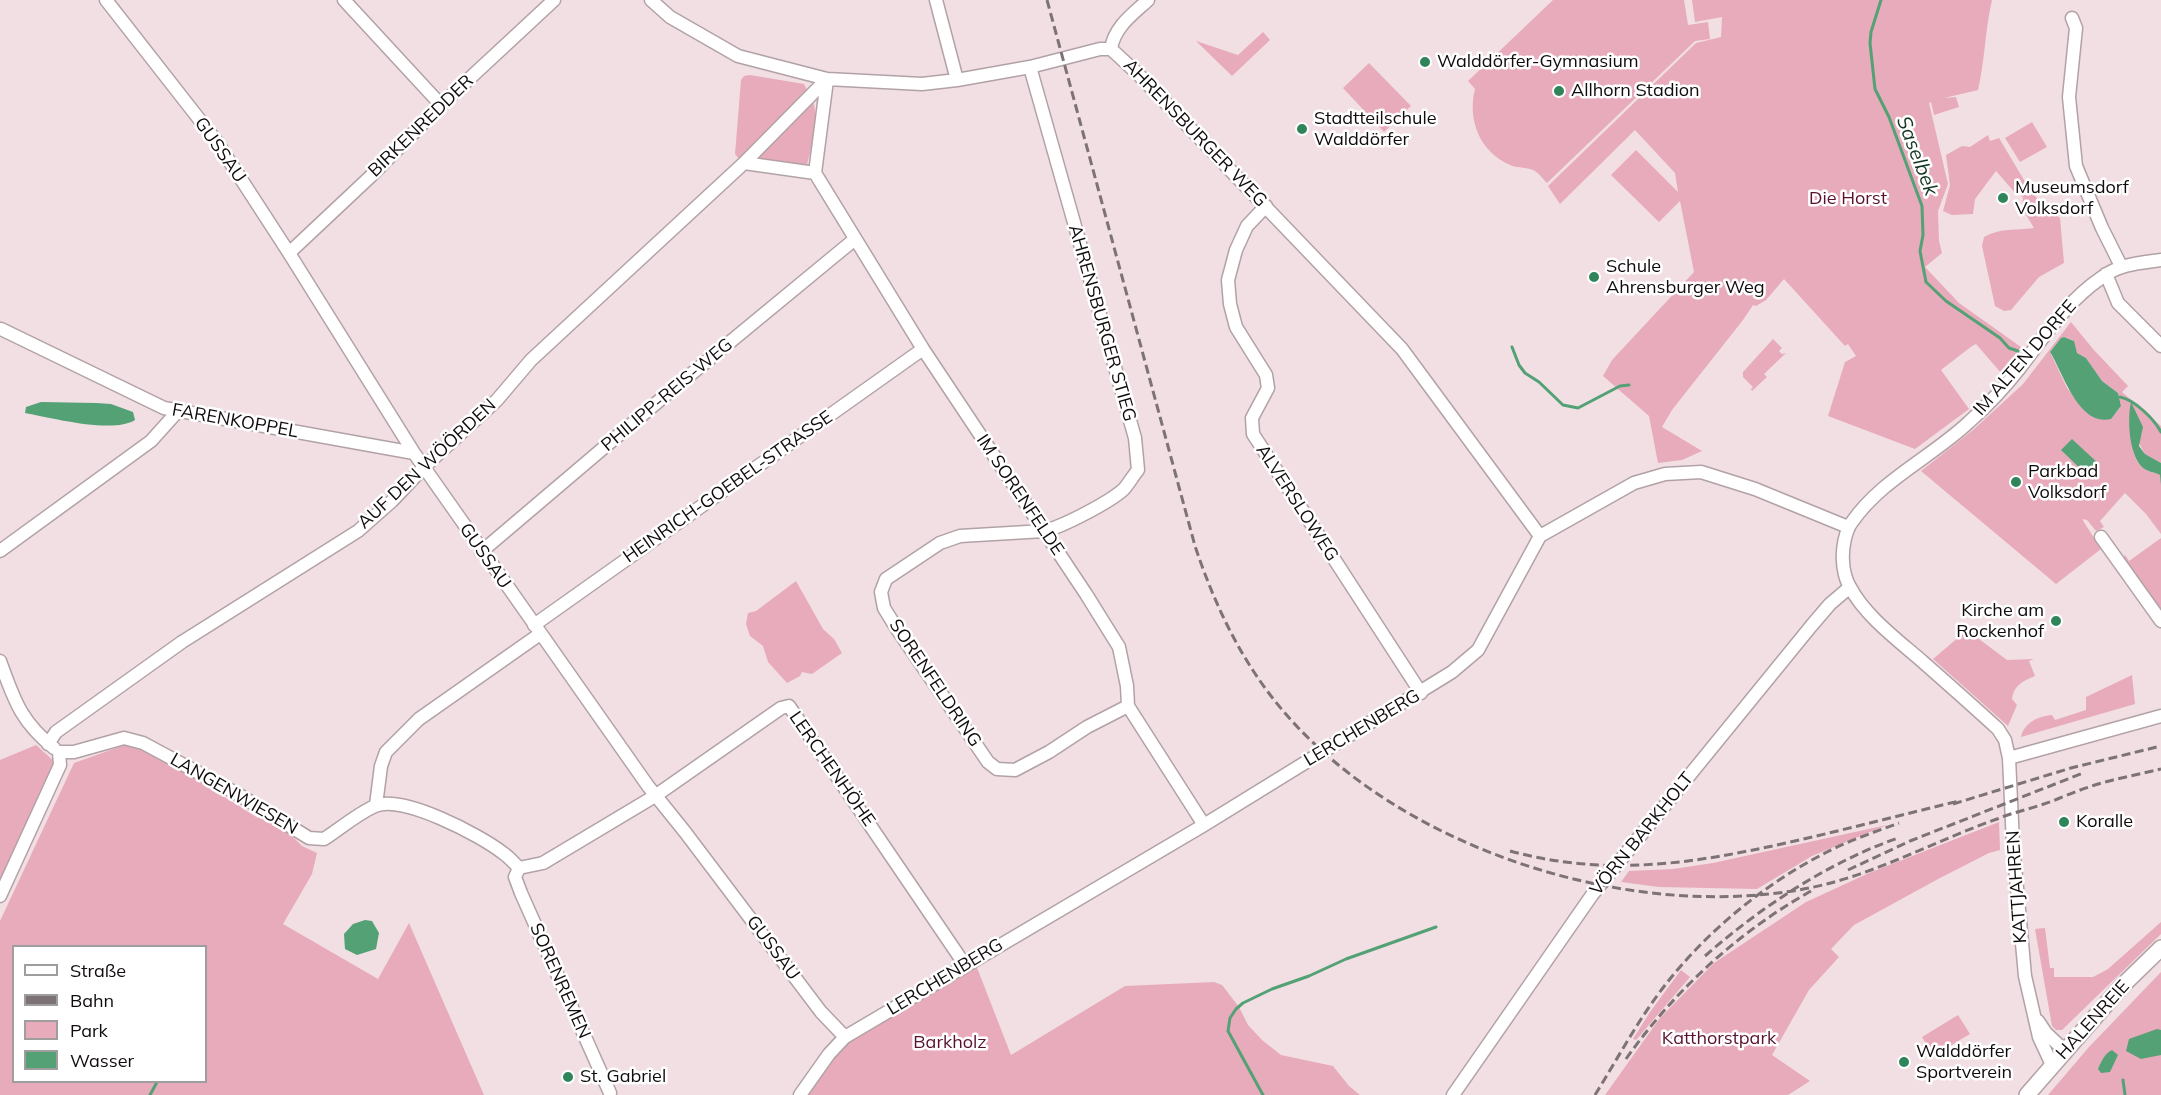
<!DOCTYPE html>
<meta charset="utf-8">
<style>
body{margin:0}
#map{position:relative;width:2161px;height:1095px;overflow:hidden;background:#f1dfe4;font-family:Mulish,sans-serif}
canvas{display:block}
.legend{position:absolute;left:12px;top:945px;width:195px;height:138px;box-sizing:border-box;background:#fff;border:2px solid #9f9d9e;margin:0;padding:8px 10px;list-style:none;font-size:18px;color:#100b0c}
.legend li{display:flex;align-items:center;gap:12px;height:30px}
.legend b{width:30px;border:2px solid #9f9d9e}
</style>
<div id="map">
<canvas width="2161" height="1095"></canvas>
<ul class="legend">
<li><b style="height:8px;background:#fff"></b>Straße</li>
<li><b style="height:8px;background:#7d7275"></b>Bahn</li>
<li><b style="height:16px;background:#e8abbb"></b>Park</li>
<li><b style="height:16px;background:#53a175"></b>Wasser</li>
</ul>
</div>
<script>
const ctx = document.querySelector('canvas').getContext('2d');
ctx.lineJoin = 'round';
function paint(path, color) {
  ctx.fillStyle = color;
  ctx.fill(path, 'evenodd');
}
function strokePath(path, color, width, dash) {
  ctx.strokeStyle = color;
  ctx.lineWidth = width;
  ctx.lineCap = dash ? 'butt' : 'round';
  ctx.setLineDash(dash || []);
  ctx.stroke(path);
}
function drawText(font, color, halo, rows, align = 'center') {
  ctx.font = font + ' Mulish,sans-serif';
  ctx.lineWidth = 5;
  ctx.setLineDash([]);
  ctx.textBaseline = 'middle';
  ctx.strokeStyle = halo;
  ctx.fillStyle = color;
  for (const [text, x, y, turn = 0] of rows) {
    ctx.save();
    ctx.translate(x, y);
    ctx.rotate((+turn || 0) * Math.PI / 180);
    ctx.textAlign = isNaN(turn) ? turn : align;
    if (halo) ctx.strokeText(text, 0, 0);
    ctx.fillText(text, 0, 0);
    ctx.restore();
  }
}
paint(new Path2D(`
 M1553,0H1684L1688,25L1708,22L1710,39L1695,41L1547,183C1543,179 1538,172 1533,170C1526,167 1517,168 1510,165C1480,152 1467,120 1475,89L1468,81Z
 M1692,0H1992C1985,30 1985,60 1978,90L1944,98L1956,97L1959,107L1934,115L1931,102L1929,103L1948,184L1938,211L1939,241L1942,253L1925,267L1959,303L2021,347L2002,374L1976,344L1972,346L1941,370L1969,409L1915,449L1828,416L1845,362L1856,356L1848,344L1845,346L1784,279L1766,300L1756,306L1753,305L1743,320L1672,410L1662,427L1702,451L1682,460L1658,463L1649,416L1603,376L1612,360L1694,272L1680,201L1659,222L1611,175L1636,150L1678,192L1675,173L1635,130L1560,204L1548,186L1696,43L1721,37L1722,17L1695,22Z
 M1263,32L1270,40L1232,76L1196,41L1238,55Z
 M1369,63L1411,106L1384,132L1343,88Z
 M750,75L804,84L809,94L739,159L735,154L741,80L744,76Z
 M813,102C820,122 810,150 806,170L747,166Z
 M2032,122L2047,147L2020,162L2005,138Z
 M1988,135L1990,141L1999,138L2027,185L2016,194L1996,171L1975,199L1973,214L1952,215L1943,211L1950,185L1946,155L1962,146L1970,147Z
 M2029,187L2043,207L2060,218L2064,263L2039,277L2011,310L2004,311L1995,306L1982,246L1984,237C2004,227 2013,231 2034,228L2022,208L2023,198L2021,195Z
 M2071,322L2093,349L2128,386L2122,392L2161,426V463L2145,454L2139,443C2144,427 2143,429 2136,415L2130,414C2132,431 2129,457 2143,468C2148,472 2155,472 2161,475V534L2146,514L2125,493L2100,521L2104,527L2096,531L2087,520L2082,519L2101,549L2056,584L1921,471L1973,430L2023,384ZM2064,337L2073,340L2077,353L2086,358L2102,381L2118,393L2121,406L2115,414L2084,409L2067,388L2050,352L2061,338Z
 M1773,339L1782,348L1779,351L1782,354L1786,353L1764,374L1767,377L1752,391L1751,389L1753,387L1743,377V372Z
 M2161,538V613L2123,560L2125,555L2129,561Z
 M796,581L823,629L834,639L842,653L812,674L802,672L800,676L787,683L768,662L763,646L750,636L746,624L748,613L756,611Z
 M1967,630L2007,660L2034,659L2029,661L2035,676C2023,681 2014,685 2012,699L2017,705L2008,726L1933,659Z
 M2132,675L2135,704L2021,737C2024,723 2038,716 2052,715L2055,720L2086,710V697Z
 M130,743L176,767L258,818L262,816L286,830L302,846L317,853L312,874L283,924L378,979L409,923L484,1095H0V921L74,763ZM14,946H206V1082H14Z
 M36,745L56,763L0,884V760Z
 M1999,822L2000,850L1989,853L1940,878L1854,925L1831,949L1839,957L1809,990L1772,1055L1810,1081L1788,1095H1605L1660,1018L1714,963L1806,902L1869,873Z
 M1887,825L1812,856L1757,889L1659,887L1621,882L1629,871L1673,869L1713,863Z
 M2161,922V934L2062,1030H2056L2052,1026L2035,929L2045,928L2050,968H2054V977H2093L2108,969Z
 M976,965L1011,1055L1125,986L1214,982L1222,985L1239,1007L1248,1025L1262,1040L1281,1055L1333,1066L1349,1086L1360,1095H808L842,1045Z
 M1681,970L1690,977L1636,1040L1633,1039L1650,1012Z
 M2161,972V1095H2048L2089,1047Z
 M1958,1015L1970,1034L1933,1056L1922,1037Z`), '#e8abbb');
paint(new Path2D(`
 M2064,337L2074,341L2077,353L2086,358L2102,381L2118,393L2121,406L2111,419C2078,427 2063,372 2050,352L2061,338Z
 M41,402L96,403L111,404L133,412L135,420C113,434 52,418 25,413L26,407Z
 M2131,402L2143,427L2139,446L2145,454L2161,463V485L2160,475C2155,472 2148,472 2143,468C2129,456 2127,419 2131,402Z
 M2072,439L2099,464L2088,476L2061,450Z
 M365,920L372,921L379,933L376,949L357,955L345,949L344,934L353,924Z
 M2157,1029L2161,1030V1055L2141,1059L2126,1051L2129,1039Z
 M2112,1050L2118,1055L2110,1072L2101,1073L2098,1069C2101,1062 2105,1053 2112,1050Z`), '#53a175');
strokePath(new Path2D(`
 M1881,0L1871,32L1870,43L1875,89L1889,117L1922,206L1923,235L1920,251L1926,282L1946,301L2000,338L2009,348L2018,351
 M1512,347L1519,365L1525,373L1539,382L1563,405L1578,408L1620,386L1629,385
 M2120,397C2135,400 2154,419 2161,432
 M2123,1080L2125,1095
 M150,1095L157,1082
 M1263,1095L1228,1031L1230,1018L1236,1009L1243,1003L1272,989L1309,976L1346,959L1436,927`), '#53a175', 3);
const minor = new Path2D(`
 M106,0L217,142L289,253L414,453L648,786L685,832L821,1012L845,1037
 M344,0L441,105
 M651,0L670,17L738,56L827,79L922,84L957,80L1030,67L1100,49H1111L1138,74L1402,349L1540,536
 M936,0L957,80
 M2072,18L2076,28L2069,97L2076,166L2102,228L2121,266
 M1111,49C1114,27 1133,14 1148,0
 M1030,67L1135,438L1138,470C1133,476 1129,483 1124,489C1110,502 1062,527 1044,531L960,536L940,543L886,579L881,592L884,608L897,629L988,762L997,769L1015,770L1049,752L1087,727L1128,706
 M744,163L815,173L827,80
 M815,173L923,349L1086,594L1119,647L1127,686L1128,706L1204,825
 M1266,206L1247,226L1236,250L1228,280L1230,304L1236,327L1266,375L1268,388L1252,418L1253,434L1421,693
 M289,253L371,176L441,105L554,0
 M2106,274L2118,303L2161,346
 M1,329L164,408L414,453
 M2101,537L2161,621
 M0,551L151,441L178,411
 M481,552L667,394L855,239
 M534,625L923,349
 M0,661C14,699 20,721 54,748
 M48,744L56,732L182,642L358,531L392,501L424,467L497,400L531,360L744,163L827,79
 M59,752H74L124,738L143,743L236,793L309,838L324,839C341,828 357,814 375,806C402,794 480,835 503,853C509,857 514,863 519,868
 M2009,758L2161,716
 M376,805L381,766L386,752L419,719L540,634
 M519,868L543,863L655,796L781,708L789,706L965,965
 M519,868L515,877L521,893L610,1093
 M0,896L60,765L59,752
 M2038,1021L2046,1033L2065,1051
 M2052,1065L2039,1037L2025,976L2013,844L2009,758L2005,740L1998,729C1973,706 1948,684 1923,662C1899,641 1865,616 1850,587C1846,581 1843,569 1843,561C1842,550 1845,531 1852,522C1882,479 1932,457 1969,422C1987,406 2004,388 2019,369C2045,336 2066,302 2101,278C2119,264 2139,263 2161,260
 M800,1095L829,1054L845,1037L1204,825L1452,672L1478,650L1540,536L1634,483L1665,474L1701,472L1755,489L1848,527
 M1453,1095L1592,895L1812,625L1830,604L1850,587`);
const major = new Path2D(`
 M2027,1095L2122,986L2161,948`);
strokePath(minor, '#b2a2a6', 15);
strokePath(major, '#b2a2a6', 18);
strokePath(minor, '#fff', 12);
strokePath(major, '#fff', 15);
strokePath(new Path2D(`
 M1047,0L1195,546C1215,606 1242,663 1284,712C1402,850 1632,923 1809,888C1875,875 1934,841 1997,819C2011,813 2026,810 2041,805C2057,800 2073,792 2089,787C2112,779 2137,775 2161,769
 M1953,804L2071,768L2161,746
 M1510,851C1606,877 1691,864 1786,843C1844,830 1901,815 1959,801
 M1848,870L1910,841L2083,773
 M1705,956C1761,907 1827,863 1898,838
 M1626,1059C1674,991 1738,932 1811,891
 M1595,1095C1618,1058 1639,1018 1666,984C1708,930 1766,883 1827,852C1850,840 1875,832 1899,823`), '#7d7275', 3, [9, 4.5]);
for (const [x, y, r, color] of [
 [1425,62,6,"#2f8559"],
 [1559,91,6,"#2f8559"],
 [1302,129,6,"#2f8559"],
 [2003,198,6,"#2f8559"],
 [1594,277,6,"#2f8559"],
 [2016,482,6,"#2f8559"],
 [2056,621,6,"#2f8559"],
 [2064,822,6,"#2f8559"],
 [1904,1062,6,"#2f8559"],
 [568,1077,6,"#2f8559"]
]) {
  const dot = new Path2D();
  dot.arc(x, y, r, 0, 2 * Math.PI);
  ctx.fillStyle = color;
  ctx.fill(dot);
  strokePath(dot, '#fff', 2);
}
drawText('18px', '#100b0c', '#fff', [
 ["Walddörfer-Gymnasium",1437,62],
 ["Allhorn Stadion",1571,91],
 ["Stadtteilschule",1314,119],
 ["Walddörfer",1314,140],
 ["Museumsdorf",2015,188],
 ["Volksdorf",2015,209],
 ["Schule",1606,267],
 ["Ahrensburger Weg",1606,288],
 ["Parkbad",2028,472],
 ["Volksdorf",2028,493],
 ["Kirche am",2044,611,"right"],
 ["Rockenhof",2044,632,"right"],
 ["Koralle",2076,822],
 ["Walddörfer",1916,1052],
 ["Sportverein",1916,1073],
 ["St. Gabriel",580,1077]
], 'left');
drawText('18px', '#100b0c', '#fff', [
 ["BIRKENREDDER",421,126,-44],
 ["AHRENSBURGER WEG",1195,133,46],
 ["GUSSAU",220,150,55],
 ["AHRENSBURGER STIEG",1102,323,74],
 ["IM ALTEN DORFE",2025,358,-49],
 ["PHILIPP-REIS-WEG",667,395,-40],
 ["FARENKOPPEL",235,421,10],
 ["AUF DEN WÖÖRDEN",427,464,-43],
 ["HEINRICH-GOEBEL-STRASSE",728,487,-35],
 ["IM SORENFELDE",1020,495,56],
 ["ALVERSLOWEG",1297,503,57],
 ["GUSSAU",485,556,55],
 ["SORENFELDRING",935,683,56],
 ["LERCHENBERG",1362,728,-31],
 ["LERCHENHÖHE",832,769,55],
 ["LANGENWIESEN",234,794,30],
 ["VÖRN BARKHOLT",1642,834,-51],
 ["KATTJAHREN",2017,887,-94],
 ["GUSSAU",773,948,53],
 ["LERCHENBERG",945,977,-31],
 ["SORENREMEN",560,981,66],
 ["HALENREIE",2093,1020,-48]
]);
drawText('18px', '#59112e', '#fff', [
 ["Die Horst",1848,199],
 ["Katthorstpark",1719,1039],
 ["Barkholz",950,1043]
]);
drawText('italic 20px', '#133623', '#fff', [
 ["Saselbek",1917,156,69]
]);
</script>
